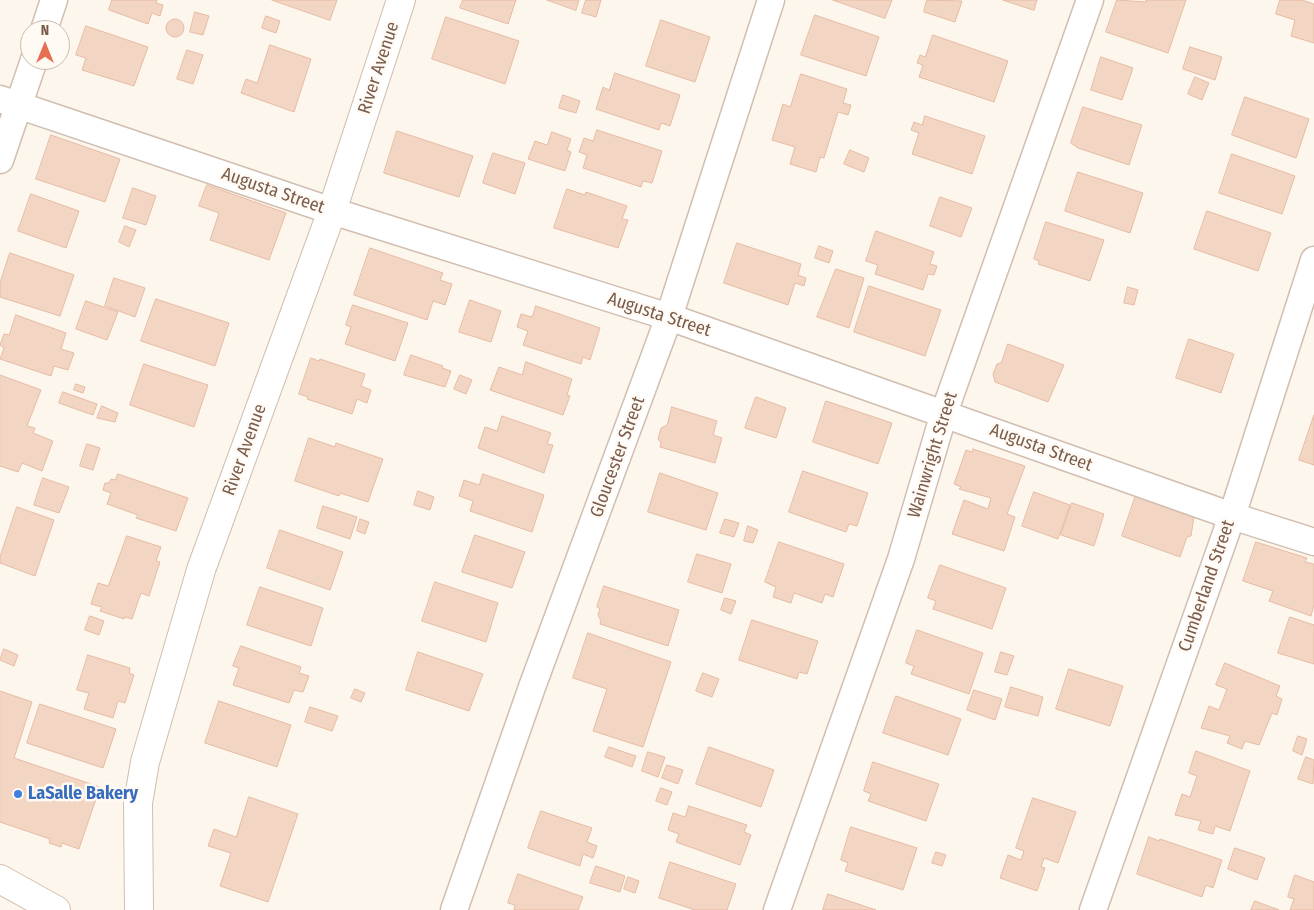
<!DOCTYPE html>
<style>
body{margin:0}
#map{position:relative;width:1314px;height:910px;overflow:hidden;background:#fdf6ec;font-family:"Fira Sans Condensed",sans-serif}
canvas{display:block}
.north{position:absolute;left:20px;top:20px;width:50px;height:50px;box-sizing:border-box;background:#fffaf3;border:1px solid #cabbb1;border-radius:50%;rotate:0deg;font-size:14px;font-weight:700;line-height:20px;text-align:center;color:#7a5c4d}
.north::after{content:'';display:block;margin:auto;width:18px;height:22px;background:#e76f51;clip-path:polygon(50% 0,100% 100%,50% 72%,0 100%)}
</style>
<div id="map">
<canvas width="1314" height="910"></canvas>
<div class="north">N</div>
</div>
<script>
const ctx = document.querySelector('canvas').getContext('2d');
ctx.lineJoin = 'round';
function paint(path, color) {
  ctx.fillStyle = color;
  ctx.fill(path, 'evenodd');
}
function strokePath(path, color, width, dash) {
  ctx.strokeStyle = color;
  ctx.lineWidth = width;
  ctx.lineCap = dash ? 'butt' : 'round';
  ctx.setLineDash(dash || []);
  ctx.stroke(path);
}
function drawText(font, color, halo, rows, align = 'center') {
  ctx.font = font + ' "Fira Sans Condensed",sans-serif';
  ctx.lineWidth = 5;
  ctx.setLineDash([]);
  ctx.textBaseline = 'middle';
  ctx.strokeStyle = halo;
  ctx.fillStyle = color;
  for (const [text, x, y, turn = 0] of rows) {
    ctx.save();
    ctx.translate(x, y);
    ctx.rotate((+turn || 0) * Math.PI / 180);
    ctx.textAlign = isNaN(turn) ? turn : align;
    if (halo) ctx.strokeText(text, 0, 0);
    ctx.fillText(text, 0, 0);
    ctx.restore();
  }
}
const building = new Path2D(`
 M112,0H157L156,3L163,5L160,16L152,13L148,24L109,10Z
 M272,0H337L330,20Z
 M463,0H516L508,24L460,8Z
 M547,0H579L576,10Z
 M586,0H601L596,17L582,13Z
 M833,0H892L885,18Z
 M927,0L962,1L955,22L924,12Z
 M1003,0H1037L1034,10Z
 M1117,0L1146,2V0H1186L1168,53L1106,32Z
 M1280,0H1302L1314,4V43L1291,36L1295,20L1276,14Z
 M195,12L209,16L203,35L190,32Z
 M815,15L879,37L866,76L801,55Z
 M266,16L280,21L276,33L262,28Z
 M446,17L519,41L505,84L432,59Z
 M166 28a9 9 0 1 1 18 0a9 9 0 1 1-18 0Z
 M661,20L710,37L695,82L646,66Z
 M86,26L148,47L134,86L82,70L86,58L76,55Z
 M933,35L1008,61L994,102L919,77L923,65L917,63L920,55L925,57Z
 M270,45L311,59L294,112L241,93L246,79L257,83Z
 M1190,47L1222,57L1215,80L1183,69Z
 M187,50L203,55L193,84L177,79Z
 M1101,57L1133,68L1122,100L1091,90Z
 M615,73L680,95L670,126L661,123L659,130L596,109L603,87L609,90Z
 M801,74L847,89L843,103L851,105L848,115L838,112L824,158L820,157L816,172L790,164L795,147L772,140L783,104L790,107Z
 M1195,77L1209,83L1202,100L1188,94Z
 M563,95L580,101L576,113L559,108Z
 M1245,97L1309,119L1296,158L1232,135Z
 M1083,107L1142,125L1129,165L1078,148L1071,143Z
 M925,116L985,136L972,174L912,154L919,133L911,130L914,122L922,125Z
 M597,130L662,151L652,183L643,181L641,187L583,168L587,155L579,152L584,138L593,141Z
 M397,131L473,156L459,197L384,173Z
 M552,132L571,139L567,150L571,152L565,171L528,159L535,141L547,145Z
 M51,135L120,159L105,202L36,179Z
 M850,150L869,158L864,172L844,164Z
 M493,153L525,163L515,194L483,183Z
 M1232,154L1295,176L1282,214L1219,193Z
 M1078,172L1143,193L1130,233L1065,211Z
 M207,185L286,213L269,260L210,240L219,213L199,206Z
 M133,188L156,196L146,225L123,218Z
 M567,189L585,195L586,192L627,206L622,219L628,220L618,248L554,228Z
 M31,194L79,211L66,248L18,231Z
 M940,197L972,208L961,237L930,226Z
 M1207,211L1271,233L1258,271L1194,249Z
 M1046,222L1104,240L1090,281L1038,264L1039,261L1034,259Z
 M125,226L136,230L129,247L119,242Z
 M876,231L934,252L930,264L937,266L934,275L928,274L923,290L875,274L878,265L866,261Z
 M737,243L801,264L798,275L806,278L804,286L795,283L788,305L724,283Z
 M819,246L833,251L829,263L815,258Z
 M370,248L443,273L440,280L452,284L445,305L433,301L427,320L354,295Z
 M10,253L74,275L60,316L0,297V283Z
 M836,269L864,278L849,328L817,317Z
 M114,278L145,288L135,317L105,306Z
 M869,286L941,310L925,356L854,332Z
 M1128,287L1138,290L1134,305L1124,303Z
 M156,299L229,323L215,366L141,341Z
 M470,300L501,311L491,342L459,332Z
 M86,301L118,312L107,340L76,329Z
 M353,305L408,323L395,361L345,344L351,327L346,325Z
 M536,306L600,328L590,360L583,357L581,364L523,345L528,331L517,327L521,314L532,317Z
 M16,315L66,333L61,349L74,353L68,370L54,366L51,376L0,359L4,348L0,345L4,334L9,335Z
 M1189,339L1234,354L1221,393L1176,378Z
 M1008,344L1064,365L1048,402L995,382L993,374L997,364L1001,363Z
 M411,355L443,366L442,368L451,371L445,387L404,375Z
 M311,358L319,361L320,359L365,374L361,386L371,390L367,403L357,399L352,414L307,399L308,397L299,394Z
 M526,362L572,379L567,395L570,396L563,415L490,390L499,367L522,375Z
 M144,364L208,385L194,427L130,405Z
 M0,375L41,390L27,426L35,428L33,433L53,441L42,471L22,463L18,472L0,466Z
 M460,375L472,380L466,394L454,389Z
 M76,384L85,387L83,393L74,390Z
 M63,392L97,404L93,415L59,403Z
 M756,397L786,408L776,438L745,428Z
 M826,401L892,423L878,464L813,442Z
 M102,406L118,413L115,422L97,418Z
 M672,407L717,421L713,435L722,438L715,463L660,447L661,443L658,439L661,428L667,425Z
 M1314,415V465L1299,460Z
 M502,416L551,433L547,444L553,445L544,473L478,448L485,427L497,431Z
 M309,438L335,447L336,443L383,459L368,502L340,493L339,496L295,481Z
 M87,444L100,448L93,470L80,466Z
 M973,449L1025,466L1007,514L1015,517L1004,551L952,534L964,500L988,509L991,498L959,489L961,487L954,484L966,450L972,452Z
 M803,471L868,493L857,526L849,524L846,532L789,512Z
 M660,473L718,493L706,530L648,512Z
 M118,474L188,498L176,531L136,518L138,515L107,504L111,493L103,490L105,483H109L111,479L115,480Z
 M483,474L544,495L532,532L470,511L473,501L459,496L464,480L479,485Z
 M43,478L69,487L59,513L34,505Z
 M418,491L434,497L430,510L414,505Z
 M1034,492L1070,505L1058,539L1022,526Z
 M1136,495L1194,516L1191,536L1187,537L1180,557L1122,536Z
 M1072,503L1104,514L1094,546L1061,535Z
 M323,506L357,517L350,539L317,528Z
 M17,507L54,520L35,576L0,563V557Z
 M360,519L369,522L365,534L357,531Z
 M725,519L739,523L734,537L720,533Z
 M748,526L758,530L753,543L744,541Z
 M280,530L343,552L330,590L267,568Z
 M475,535L525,552L512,588L462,572Z
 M127,536L161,547L156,561L160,562L149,596L141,593L132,619L125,617L124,619L100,611L102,607L91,604L98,583L108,586Z
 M779,542L844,564L833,597L825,594L822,603L794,593L791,603L773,597L776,587L765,582Z
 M1256,542L1307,558L1305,562L1314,564V605L1311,616L1269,601L1273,591L1243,581Z
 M697,554L731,564L722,593L688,582Z
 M940,565L1006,588L992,629L933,609L936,601L928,598Z
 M435,582L498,603L486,642L422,621Z
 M604,586L679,610L668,646L600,624L601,621L598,615L600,609L597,607Z
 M260,587L323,608L311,646L247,625Z
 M725,598L736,601L731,614L721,610Z
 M90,616L104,621L99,635L85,630Z
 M1290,617L1314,625V664L1278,653Z
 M752,620L818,641L807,674L799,672L797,679L739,660Z
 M917,630L983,653L969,694L911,674L914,666L906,663Z
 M588,633L671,662L643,747L593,731L607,689L573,678Z
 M241,646L301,667L299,673L309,676L303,692L294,690L289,703L233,685L239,668L233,666Z
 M4,649L18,655L14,666L0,660Z
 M418,652L483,674L469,711L406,690Z
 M1001,652L1014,656L1007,675L995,672Z
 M88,655L130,668L129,673L134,675L125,703L118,701L113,718L84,709L89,693L77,690Z
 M1225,663L1280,686L1276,696L1282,699L1277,715L1272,713L1259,745L1245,741L1242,749L1227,743L1230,736L1201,728L1209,706L1219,710L1227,689L1216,685Z
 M1069,669L1123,686L1110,726L1056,709Z
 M703,673L719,679L712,697L696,691Z
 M1011,687L1043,697L1038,716L1005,707Z
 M355,689L365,693L361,702L351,698Z
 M974,690L1002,699L995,720L967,710Z
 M0,691L32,702L14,758L100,787L79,849L62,843L61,847L49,843L50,839L0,822Z
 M896,696L961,719L948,755L883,733Z
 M219,701L291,725L277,767L205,743Z
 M40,704L116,729L103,768L27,743Z
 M310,707L338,716L332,731L305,722Z
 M1298,736L1307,739L1302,755L1293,751Z
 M609,747L636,756L632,767L605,757Z
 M709,747L774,770L761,807L696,784Z
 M1196,751L1250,771L1230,831L1215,826L1213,834L1198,830L1201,821L1175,815L1182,794L1190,797L1197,776L1189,773Z
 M648,752L665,757L658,777L642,771Z
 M1306,757L1314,760L1313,784L1298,779Z
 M873,762L939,784L926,821L868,801L871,794L864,791Z
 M667,765L683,770L678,784L662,778Z
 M661,788L672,792L667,805L656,801Z
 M249,797L298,814L268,902L220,886L231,853L208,846L214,829L236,837Z
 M1033,798L1076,812L1058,863L1044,858L1041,867L1045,868L1037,891L1000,878L1008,855L1021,860L1024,851L1016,848Z
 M689,806L747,825L744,832L751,835L740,865L676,842L679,834L668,830L673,813L685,817Z
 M541,811L592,828L587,842L597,846L593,858L583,854L580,866L528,848Z
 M851,827L917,848L903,890L845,871L848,863L841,860Z
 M1149,837L1159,841L1160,839L1222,860L1213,888L1206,885L1202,897L1137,874Z
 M1235,848L1265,858L1257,880L1228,869Z
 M936,852L946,855L942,866L932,863Z
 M670,862L736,884L727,910H695L659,898Z
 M596,866L625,876L620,892L590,883Z
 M518,874L583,897L578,910H514L515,905L508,903Z
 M1295,875L1314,882V910H1290L1294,899L1288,897Z
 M628,877L639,881L635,893L624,889Z
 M828,894L876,910H823Z
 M1255,901L1279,910H1251Z`);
paint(building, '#f3d5c3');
strokePath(building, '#e6bba3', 1);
const minor = new Path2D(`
 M44,30L54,0
 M0,99L332,211L669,317L1232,516L1314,542
 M0,160L34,60
 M454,910L532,687L669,317L771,0
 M777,910L901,559L944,413L1090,0
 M1093,910L1232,516L1314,260`);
const tertiary = new Path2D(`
 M139,910L138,803L145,762L201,570L332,211L401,0`);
const secondary = new Path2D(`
 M0,879L56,910`);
strokePath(minor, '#d1beb0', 29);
strokePath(tertiary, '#d1beb0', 30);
strokePath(secondary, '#d6c0b0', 30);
strokePath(minor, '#fff', 26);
strokePath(tertiary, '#fff', 28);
strokePath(secondary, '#fff', 28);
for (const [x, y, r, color] of [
 [18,794,5,"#3f7fe0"]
]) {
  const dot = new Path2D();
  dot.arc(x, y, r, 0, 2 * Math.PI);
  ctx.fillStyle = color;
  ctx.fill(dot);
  strokePath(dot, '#fffaf3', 2);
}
drawText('18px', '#7a5c4d', '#fffaf3', [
 ["River Avenue",379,68,-72],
 ["Augusta Street",273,191,19],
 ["Augusta Street",659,315,18],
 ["Augusta Street",1041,448,20],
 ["River Avenue",245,450,-70],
 ["Wainwright Street",933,455,-73],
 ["Gloucester Street",618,457,-70],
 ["Cumberland Street",1207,586,-71]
]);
drawText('bold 18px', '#366cbe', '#fffaf3', [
 ["LaSalle Bakery",28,794]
], 'left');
</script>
